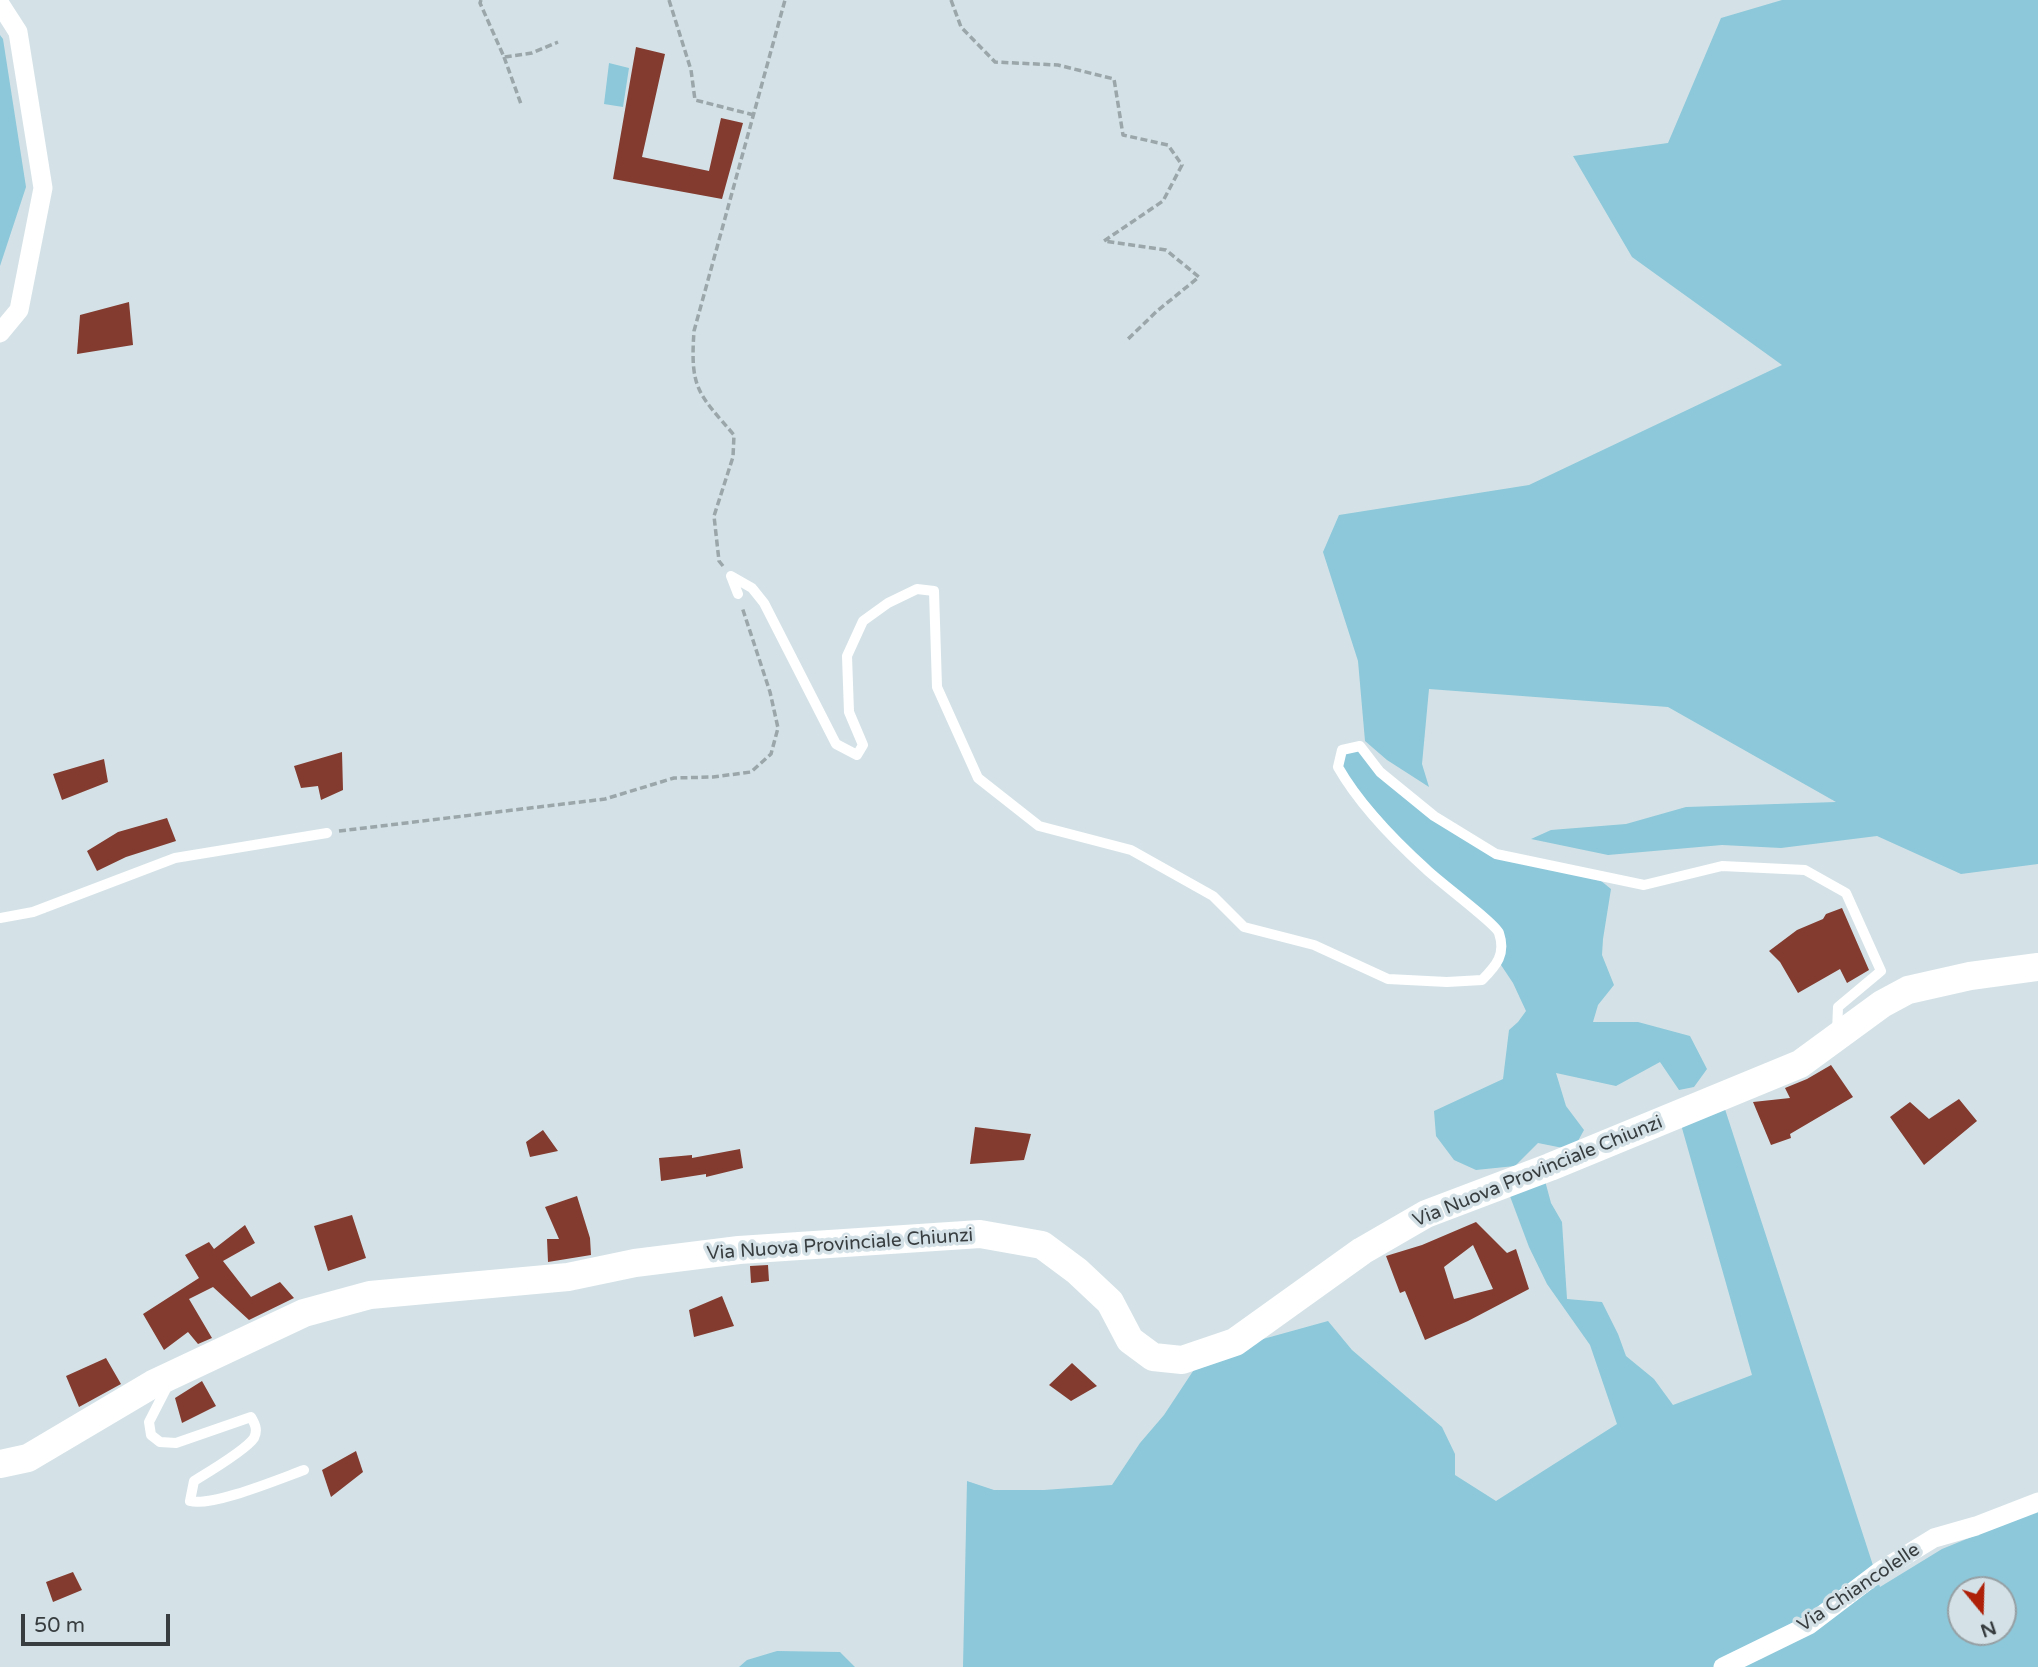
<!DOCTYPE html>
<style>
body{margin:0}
#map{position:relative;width:2038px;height:1667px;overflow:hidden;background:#d4e2e7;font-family:"Varela Round",sans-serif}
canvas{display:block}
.north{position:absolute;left:1947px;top:1576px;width:70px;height:70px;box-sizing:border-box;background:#d4e2e7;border:2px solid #96a0a4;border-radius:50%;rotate:161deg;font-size:19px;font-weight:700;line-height:28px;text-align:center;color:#383e40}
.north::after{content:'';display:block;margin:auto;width:24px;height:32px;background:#ae2008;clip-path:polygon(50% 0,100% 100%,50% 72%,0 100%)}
.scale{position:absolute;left:21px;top:1614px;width:149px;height:32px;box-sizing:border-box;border:4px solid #383e40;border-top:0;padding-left:9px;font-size:21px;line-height:24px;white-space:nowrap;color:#383e40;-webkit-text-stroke:5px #d4e2e7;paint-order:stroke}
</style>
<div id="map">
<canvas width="2038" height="1667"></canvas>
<div class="north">N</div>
<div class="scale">50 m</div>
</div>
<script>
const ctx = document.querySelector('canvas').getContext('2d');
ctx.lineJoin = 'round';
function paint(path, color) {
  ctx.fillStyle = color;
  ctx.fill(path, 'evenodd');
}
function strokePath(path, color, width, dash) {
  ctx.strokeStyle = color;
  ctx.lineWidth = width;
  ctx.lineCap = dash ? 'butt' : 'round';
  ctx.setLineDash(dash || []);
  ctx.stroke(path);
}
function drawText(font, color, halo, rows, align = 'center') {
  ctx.font = font + ' "Varela Round",sans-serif';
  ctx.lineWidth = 7;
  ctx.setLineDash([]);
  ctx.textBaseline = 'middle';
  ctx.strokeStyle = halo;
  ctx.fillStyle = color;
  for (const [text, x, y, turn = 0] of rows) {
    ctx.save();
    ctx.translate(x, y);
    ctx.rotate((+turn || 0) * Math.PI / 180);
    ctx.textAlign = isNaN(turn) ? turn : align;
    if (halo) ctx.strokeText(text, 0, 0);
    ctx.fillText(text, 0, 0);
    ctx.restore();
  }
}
paint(new Path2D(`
 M1782,0H2038V864L1961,874L1877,836L1781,848L1722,845L1608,855L1531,839L1551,830L1626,824L1686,807L1836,802L1668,707L1429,689L1422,764L1429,787L1387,760L1365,741L1358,661L1323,552L1339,515L1529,485L1782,365L1632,257L1573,156L1668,143L1721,18Z
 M0,35L3,39L26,187L0,266Z
 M609,63L629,68L623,107L604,104Z
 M1360,746L1371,762L1434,816L1496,854L1595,876L1611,889L1603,939L1602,955L1614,985L1598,1005L1593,1022H1638L1690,1036L1707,1069L1694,1087L1679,1090L1660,1062L1616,1086L1556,1073L1566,1106L1584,1130L1573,1150L1538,1143L1515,1166L1476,1170L1454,1160L1436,1136L1434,1111L1503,1079L1509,1030L1518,1022L1526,1011L1513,983L1499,962L1498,929L1425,869L1338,767L1342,750Z
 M1723,1103L1880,1587L1942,1549L2038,1510V1667H963L967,1481L994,1490H1044L1112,1485L1140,1443L1164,1415L1199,1362L1245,1344L1328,1321L1352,1350L1442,1427L1455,1454V1475L1496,1501L1617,1424L1590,1345L1547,1284L1529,1247L1508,1191L1544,1177L1551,1203L1562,1222L1567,1299L1602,1302L1618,1334L1626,1356L1654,1379L1673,1405L1752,1375L1680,1121ZM1961,1590H2003V1632H1961Z
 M777,1651L840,1652L855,1667H739L747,1660Z`), '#8cc8da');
paint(new Path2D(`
 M636,47L665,54L642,157L709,171L721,118L743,123L722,199L613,179Z
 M129,302L133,345L77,354L80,315Z
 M342,752L343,790L321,800L318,786L301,788L294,766Z
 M104,759L108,782L62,800L53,774Z
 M167,818L176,841L126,857L97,871L87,851L118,832Z
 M1842,908L1869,970L1847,983L1840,969L1798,993L1780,962L1769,951L1797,930L1823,919L1826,914Z
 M1831,1065L1853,1097L1790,1134L1791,1138L1771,1145L1753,1102L1790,1098L1785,1088L1807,1079Z
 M1959,1099L1977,1121L1924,1165L1890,1117L1910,1102L1929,1119Z
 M975,1127L1031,1134L1024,1160L970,1164Z
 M543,1130L558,1151L530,1157L526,1142Z
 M740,1149L743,1168L706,1177V1174L661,1181L659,1158L692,1155V1158Z
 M577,1196L590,1238L591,1255L548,1262L547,1239H559L545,1207Z
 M352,1215L366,1258L328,1271L314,1226Z
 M1476,1222L1507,1253L1516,1249L1529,1289L1468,1321L1425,1340L1405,1291L1400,1293L1386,1256L1422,1245ZM1473,1245L1493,1289L1454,1299L1444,1267Z
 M245,1225L255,1243L223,1261L251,1297L280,1282L294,1298L249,1320L213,1287L189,1299L212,1338L198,1344L188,1332L164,1350L143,1314L199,1278L185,1255L209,1242L214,1249Z
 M768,1265L769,1281L751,1283L750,1266Z
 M722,1296L734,1326L694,1337L689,1310Z
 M106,1358L121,1384L79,1407L66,1376Z
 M1072,1363L1097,1386L1071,1401L1049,1385Z
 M202,1381L216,1406L182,1423L175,1398Z
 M356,1451L363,1472L331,1497L322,1470Z
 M73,1572L82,1590L53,1602L46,1582Z`), '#833b2f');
strokePath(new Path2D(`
 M481,0L480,3L504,57L532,53L558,42
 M669,0L691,70L695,100L754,115
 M951,0L961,27L995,62L1058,65L1114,79L1123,135L1168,145L1182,165L1163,201L1104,241L1166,250L1199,277L1157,311L1126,341
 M504,57L521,104
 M723,566L719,561L714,516L733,457L734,435C698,393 690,389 694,331L785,0
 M339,831L605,799L674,778L713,777L751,772L771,754L778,728L770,692L742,607`), '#9aa6a9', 3.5, [7, 3.5]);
strokePath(new Path2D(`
 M738,594L731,576L752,588L764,603L836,744L857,755L863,745L849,712L847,656L863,621L888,603L917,589L934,591L937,687L978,778L1039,826L1131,850L1213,896L1244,927L1314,945L1388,979L1447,982L1482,980C1497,965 1506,954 1499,933C1496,924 1438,881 1426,869C1394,840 1359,804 1338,767L1342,750L1360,746L1380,772L1434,816L1496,854L1644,885L1722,866L1805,870L1846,893L1881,971L1838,1007L1837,1032
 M0,918L33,912L175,858L327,833
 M168,1385L149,1422L151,1435L160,1442L176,1443L251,1417C255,1424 258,1430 254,1438C246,1450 207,1473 194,1481L190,1501C212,1507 279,1479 304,1470`), '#fff', 10);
strokePath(new Path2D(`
 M0,4L18,32L43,188L19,310L0,333
 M1723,1667L1809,1625L1880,1571L1934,1538L1976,1526L2038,1502`), '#fff', 19);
strokePath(new Path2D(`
 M0,1464L28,1458L153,1384L304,1313L370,1295L568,1277L635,1263L739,1250L980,1234L1042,1245L1077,1271L1110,1302L1130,1340L1153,1357L1182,1360L1235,1342L1362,1251L1426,1214L1550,1167L1800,1064L1882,1004L1908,990L1970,976L2038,967`), '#fff', 28);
drawText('19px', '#383e40', '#d4e2e7', [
 ["Via Nuova Provinciale Chiunzi",1538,1172,-22],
 ["Via Nuova Provinciale Chiunzi",840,1245,-4],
 ["Via Chiancolelle",1859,1588,-34]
]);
</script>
